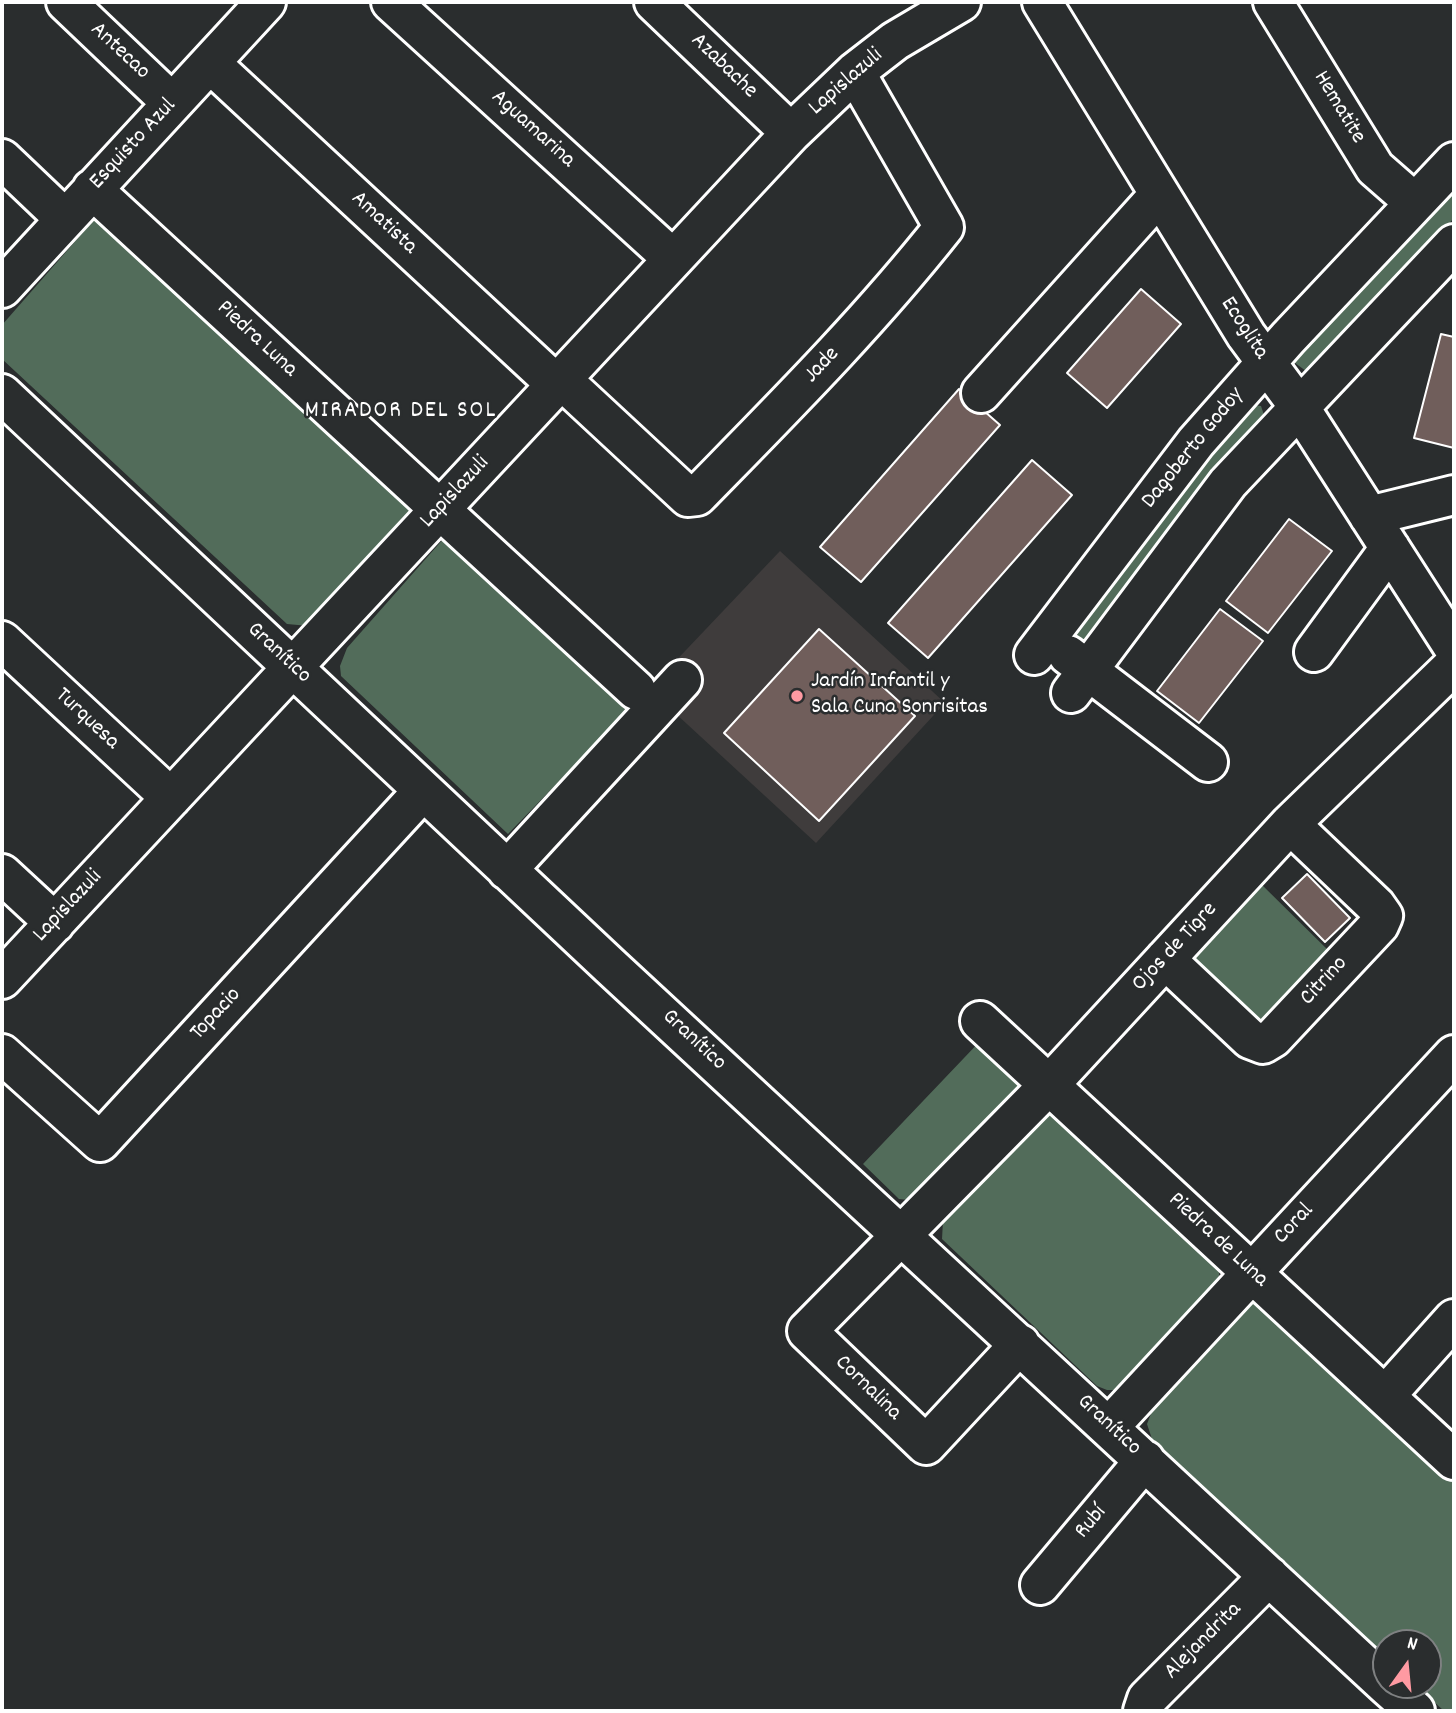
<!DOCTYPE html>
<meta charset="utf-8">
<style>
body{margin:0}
#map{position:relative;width:1456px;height:1713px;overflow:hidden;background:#2a2d2e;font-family:Dekko,sans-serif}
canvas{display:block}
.frame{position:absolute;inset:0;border:4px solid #fff;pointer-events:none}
.north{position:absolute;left:1372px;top:1629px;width:70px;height:70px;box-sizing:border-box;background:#2a2d2e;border:2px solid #7f8182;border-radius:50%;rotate:15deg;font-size:19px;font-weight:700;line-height:28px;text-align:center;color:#fff}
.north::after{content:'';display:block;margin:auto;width:24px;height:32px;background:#ff9aa2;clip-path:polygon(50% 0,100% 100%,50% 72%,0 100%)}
</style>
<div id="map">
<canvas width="1456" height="1713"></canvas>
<div class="frame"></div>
<div class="north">N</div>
</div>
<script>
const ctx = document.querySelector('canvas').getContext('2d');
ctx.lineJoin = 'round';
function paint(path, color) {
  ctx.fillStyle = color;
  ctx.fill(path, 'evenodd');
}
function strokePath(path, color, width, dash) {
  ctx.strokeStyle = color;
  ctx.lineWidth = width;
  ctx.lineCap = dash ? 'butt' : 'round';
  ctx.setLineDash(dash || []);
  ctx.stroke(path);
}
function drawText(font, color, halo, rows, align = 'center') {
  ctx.font = font + ' Dekko,sans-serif';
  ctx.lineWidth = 5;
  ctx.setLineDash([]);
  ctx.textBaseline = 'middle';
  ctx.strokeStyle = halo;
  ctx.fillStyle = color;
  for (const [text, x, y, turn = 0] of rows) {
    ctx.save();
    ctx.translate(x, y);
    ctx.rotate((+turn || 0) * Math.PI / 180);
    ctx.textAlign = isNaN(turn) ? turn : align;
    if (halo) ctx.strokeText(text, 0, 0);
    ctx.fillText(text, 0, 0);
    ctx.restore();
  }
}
paint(new Path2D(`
 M780,551L945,703L816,843L649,689Z`), '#3f3c3c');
paint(new Path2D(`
 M1454,182V218L1316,368L1306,371L1295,363L1294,356Z
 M103,218L415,512L309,626L287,624L2,359V325L93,221Z
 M1251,405L1261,406L1265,418L1085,645L1077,647L1071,634L1194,472Z
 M445,537L627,711L508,834L341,676L340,666L347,648Z
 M1259,882L1332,954L1264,1028L1191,959Z
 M984,1037L1022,1081L1019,1088L921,1192L909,1200L899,1199L863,1164Z
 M1050,1107L1219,1265V1280L1118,1390H1107L1097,1386L942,1239L943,1221L1042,1108Z
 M1251,1301L1260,1303L1454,1479V1711H1444L1416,1685H1428V1643H1386V1657L1152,1439L1147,1424L1152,1411L1244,1305Z`), '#526c5a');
const building = new Path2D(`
 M1141,289L1181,324L1107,408L1067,373Z
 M1441,334L1454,337V448L1414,438Z
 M959,389L1000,425L861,582L820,547Z
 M1032,460L1072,495L928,658L888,623Z
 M1289,519L1332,551L1268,633L1226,601Z
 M1220,609L1263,641L1199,723L1157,691Z
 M819,629L915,716L819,821L724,733Z
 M1307,874L1350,918L1325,942L1282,898Z`);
paint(building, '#705e5b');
strokePath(building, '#fff', 2);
const minor = new Path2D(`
 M66,2L172,103
 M391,2L673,259
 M654,2L791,133
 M1042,2L1246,335L1300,408L1454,648
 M1273,2L1375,168L1415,203
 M210,63L557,385
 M2,159L65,219
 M92,189L636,690
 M2,288L266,2
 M562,380L688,497L697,496C782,409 868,323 944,227L855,72
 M981,393L1159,195
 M2,394L610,966L1386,1685
 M1369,516L1454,495
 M2,641L171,798
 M1314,652L1390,548
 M1034,655L1196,442L1288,338L1454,162
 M1068,655L1208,762
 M1071,693L1228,483L1454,244
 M507,870L682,680
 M2,874L55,923
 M1165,959L1250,1039L1263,1044L1273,1038L1379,925L1383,916L1376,906L1290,824
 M2,979L791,133L855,72L895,41L961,2
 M980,1021L1454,1460
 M2,1054L100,1142L423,791
 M1020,1344L926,1445L807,1331L1049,1085L1290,824L1454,665
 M1385,1396L1454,1319
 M1109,1427L1454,1055
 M1040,1585L1145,1460
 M1386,1685L1415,1711
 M1143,1711L1147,1699L1269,1576`);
strokePath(minor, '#fff', 44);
strokePath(minor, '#2a2d2e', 38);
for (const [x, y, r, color] of [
 [797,696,7,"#ff9aa2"]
]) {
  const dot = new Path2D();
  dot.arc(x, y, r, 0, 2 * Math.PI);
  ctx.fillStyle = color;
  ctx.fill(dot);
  strokePath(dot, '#2a2d2e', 2.5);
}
drawText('23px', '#fff', '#2a2d2e', [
 ["Antecao",119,52,43],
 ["Azabache",723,67,44],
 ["Lapislazuli",847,83,-41],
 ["Hematite",1338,108,59],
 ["Aguamarina",532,130,42],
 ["Esquisto Azul",134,145,-47],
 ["Amatista",383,224,43],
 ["Ecoglita",1243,329,57],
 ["Piedra Luna",256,340,43],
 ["Jade",823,366,-47],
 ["Dagoberto Godoy",1194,449,-51],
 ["Lapislazuli",456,493,-47],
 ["Granítico",278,654,43],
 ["Turquesa",86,720,43],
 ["Lapislazuli",69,907,-47],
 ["Ojos de Tigre",1176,948,-47],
 ["Citrino",1325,982,-47],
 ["Topacio",217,1015,-47],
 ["Granítico",693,1041,43],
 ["Coral",1295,1225,-47],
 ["Piedra de Luna",1217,1241,43],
 ["Cornalina",867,1389,44],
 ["Granítico",1108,1426,43],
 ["Rubí",1092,1523,-50],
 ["Alejandrita",1204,1642,-45]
]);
drawText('23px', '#fff', '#2a2d2e', [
 ["Jardín Infantil y",811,683],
 ["Sala Cuna Sonrisitas",811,709]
], 'left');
ctx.letterSpacing = '2px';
drawText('24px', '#fff', '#2a2d2e', [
 ["MIRADOR DEL SOL",401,413]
]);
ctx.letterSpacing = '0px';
</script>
